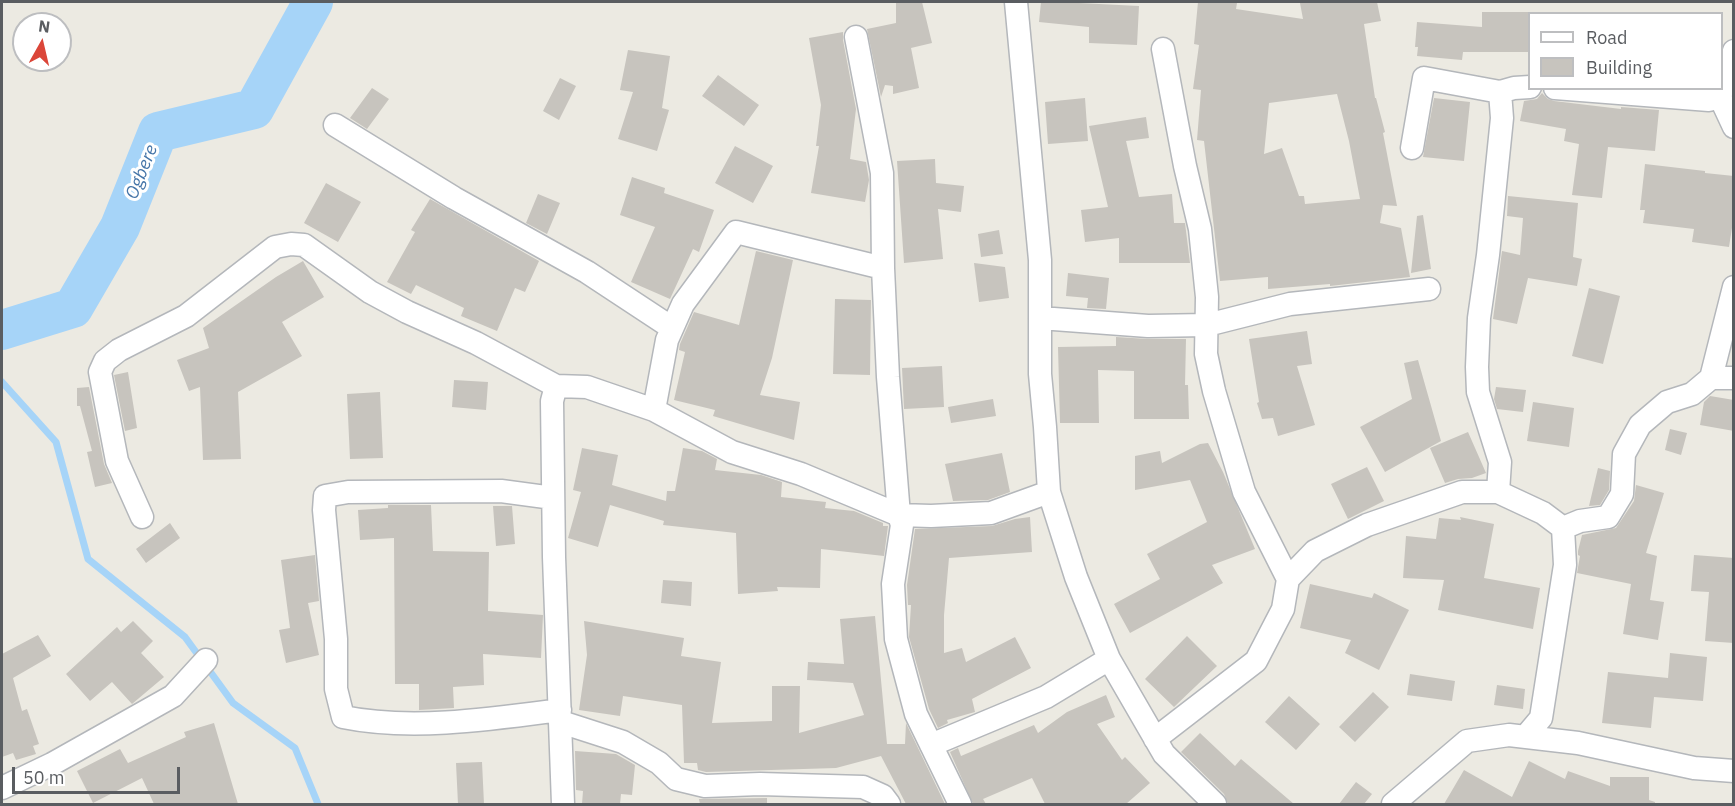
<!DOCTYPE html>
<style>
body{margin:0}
#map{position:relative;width:1735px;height:806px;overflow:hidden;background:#eceae2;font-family:"IBM Plex Sans",sans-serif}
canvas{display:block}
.frame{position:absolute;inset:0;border:3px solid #5a5d61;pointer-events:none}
.legend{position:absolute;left:1528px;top:12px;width:195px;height:78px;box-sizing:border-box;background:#fff;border:2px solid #bdbec0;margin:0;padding:8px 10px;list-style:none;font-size:18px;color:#5a5d61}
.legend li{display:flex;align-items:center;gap:12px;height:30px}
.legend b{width:30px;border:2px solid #bdbec0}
.north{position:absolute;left:12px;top:12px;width:60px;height:60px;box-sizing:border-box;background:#fff;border:2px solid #bdbec0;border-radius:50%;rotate:8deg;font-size:16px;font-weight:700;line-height:24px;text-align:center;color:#5a5d61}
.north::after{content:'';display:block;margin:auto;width:21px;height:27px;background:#db4639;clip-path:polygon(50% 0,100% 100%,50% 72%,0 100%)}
.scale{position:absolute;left:12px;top:767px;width:168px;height:27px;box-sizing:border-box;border:3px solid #5a5d61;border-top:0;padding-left:8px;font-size:18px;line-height:21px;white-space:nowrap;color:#5a5d61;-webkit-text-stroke:4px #fff;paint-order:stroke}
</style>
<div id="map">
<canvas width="1735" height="806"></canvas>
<div class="frame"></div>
<ul class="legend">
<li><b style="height:8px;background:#fff"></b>Road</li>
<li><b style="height:16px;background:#c7c4be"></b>Building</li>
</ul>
<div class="north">N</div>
<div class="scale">50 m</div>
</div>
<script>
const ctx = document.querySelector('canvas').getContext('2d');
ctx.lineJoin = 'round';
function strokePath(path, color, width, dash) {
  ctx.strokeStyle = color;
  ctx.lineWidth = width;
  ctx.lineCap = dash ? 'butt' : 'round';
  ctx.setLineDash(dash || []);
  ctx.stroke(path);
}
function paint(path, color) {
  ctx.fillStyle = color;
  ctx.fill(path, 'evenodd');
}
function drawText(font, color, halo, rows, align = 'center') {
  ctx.font = font + ' "IBM Plex Sans",sans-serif';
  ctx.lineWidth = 6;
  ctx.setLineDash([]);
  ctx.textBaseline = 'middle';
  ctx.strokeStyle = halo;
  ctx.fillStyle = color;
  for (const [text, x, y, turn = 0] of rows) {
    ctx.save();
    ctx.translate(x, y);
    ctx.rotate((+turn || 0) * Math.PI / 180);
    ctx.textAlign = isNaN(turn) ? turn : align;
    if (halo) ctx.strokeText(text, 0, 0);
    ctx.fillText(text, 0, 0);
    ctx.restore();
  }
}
strokePath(new Path2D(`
 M2,382L56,442L88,559L185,637L233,703L295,748L318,804`), '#a6d4f8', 7);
strokePath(new Path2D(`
 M2,330L73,308L120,227L158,132L254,109L313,2`), '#a6d4f8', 40);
paint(new Path2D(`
 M896,2H922L932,43L911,48L919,88L893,94V86L885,85L881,97L867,29L896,23Z
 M1041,2H1079V3L1139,6L1137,45L1089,43V27L1039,22Z
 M1198,2L1237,3L1236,9L1303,19L1300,3L1310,2H1377L1381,21L1364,24L1375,98H1376L1385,132L1383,133L1397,206L1383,205L1380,223L1401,228L1410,277L1330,286V284L1268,289V277L1220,281L1204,141L1197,140L1201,90L1193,89L1199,45L1194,44ZM1337,94L1349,141L1360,199L1305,204L1304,196H1299L1282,148L1264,154L1269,103Z
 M1482,12H1530V52H1463L1462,60L1417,56L1418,47H1415L1417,22L1482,27Z
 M843,32V40L856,109L850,159L866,162L869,180L865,202L811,193L819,146H816L821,105L809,38Z
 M628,50L670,56L662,108L669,110L657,151L618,139L633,92L620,90Z
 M718,75L759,105L744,126L702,96Z
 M560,78L576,86L559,120L543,111Z
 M372,88L389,99L367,129L350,118Z
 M1542,93L1548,99L1554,101L1621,109V107L1659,110L1655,151L1608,147L1602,198L1572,195L1579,144L1564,141L1566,129L1520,121L1524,101L1537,99Z
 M1085,98L1088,141L1048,144L1045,102Z
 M1434,98L1470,102L1464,161L1423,157Z
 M1146,117L1149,138L1126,141L1139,197L1172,194L1174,223H1185L1190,263H1119V238L1085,242L1081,210L1108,207L1089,126Z
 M735,146L773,166L753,203L715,183Z
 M935,159L936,183L964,186L961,212L938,209L943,259L904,263L897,161Z
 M1645,164L1705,171V173L1734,176V215L1729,247L1692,242L1694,229L1643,223L1645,210H1640Z
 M632,177L665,188L664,193L714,210L699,252L693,249L670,299L631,282L655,227L620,215Z
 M326,183L361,202L338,242L304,223Z
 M538,194L560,203L547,234L526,223Z
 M1508,196L1578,203L1573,257L1582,259L1577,286L1528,278L1517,324L1493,319L1502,251L1520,255L1523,218L1507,216Z
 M430,199L539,261L525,292L515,288L497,331L461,316L464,308L416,285L411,294L387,282L415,232L411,230Z
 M1423,215L1431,269L1411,273L1417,216Z
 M999,230L1003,254L981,257L978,234Z
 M756,251L793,260L772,358L760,395L800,402L794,440L713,416L715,410L674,400L685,352L679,350L680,344L694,312L739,325Z
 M303,261L324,297L282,322L302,356L238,392L241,459L203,460L200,387L189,391L177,360L209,348L203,328L276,277Z
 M974,263L1005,267L1009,298L979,302Z
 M1068,273L1109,278L1106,309L1087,308L1088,298L1066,296Z
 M1589,288L1620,296L1603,364L1572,356Z
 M835,299L871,300L870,375L833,374Z
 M1307,331L1312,364L1297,366L1315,425L1278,436L1273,418L1262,419L1257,403L1259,402L1249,339Z
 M1116,337L1148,339H1186L1185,385H1188L1189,419H1134V371L1098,370L1099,423H1060L1058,347L1116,346Z
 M1418,360L1441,441L1385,472L1360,427L1412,399L1404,363Z
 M942,366L944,407L904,409L902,368Z
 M128,372L137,428L125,431L114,375Z
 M454,380L488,382L486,410L452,407Z
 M89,387L104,464L112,483L95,487L87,452L92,451L80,406H77V388Z
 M1496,387L1526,390L1523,412L1497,409L1494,399Z
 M380,392L383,458L350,459L347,394Z
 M1710,396L1734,400V431L1700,425L1704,402Z
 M993,399L996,416L951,423L948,407Z
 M1533,402L1574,408L1569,447L1527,441Z
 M1670,429L1687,433L1681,455L1665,450Z
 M1468,432L1486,473L1472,478L1458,479L1445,483L1430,448Z
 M1208,443L1223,472L1255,549L1212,565L1223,583L1130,633L1114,604L1160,579L1147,554L1207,522L1190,480L1135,490V456L1160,451L1162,463L1200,444Z
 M582,448L618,455L612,485L666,501L667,491H675L683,448L702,451L717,459L715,470L761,475L782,482L781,497L826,502L825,508L854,511L883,523V526H888L884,556L821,549L820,588L777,587L778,591L738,594L736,533L663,525L664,521L610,505L598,547L568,538L581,492L573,490Z
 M1002,453L1010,492L988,500L953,501L945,464Z
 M1367,467L1384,501L1348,519L1331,484Z
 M1598,468L1610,471L1609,490L1600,505L1589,506Z
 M1636,485L1664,493L1646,553L1657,556L1650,600L1664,602L1658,640L1623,634L1631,584L1577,573L1580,556L1578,555V551L1582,535L1616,528L1634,501Z
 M388,505H431L433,551L489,552L488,611L543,615L541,658L483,654L484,685L453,687L454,708L419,710V684H395L394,538L360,540L358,510L388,508Z
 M493,506H512L515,544L496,546Z
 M1030,517L1032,552L949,558L944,615V653L962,648L966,662L1015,637L1031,668L972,699L975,712L947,720L948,723L938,728L929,709L909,637L911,605H908L907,585L915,529L992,526L1015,519Z
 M1460,517L1494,524L1484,578L1540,588L1533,629L1438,610L1444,580L1403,578L1406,536L1436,539L1439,518L1461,520Z
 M170,523L180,538L146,563L136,549Z
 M315,555L319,601L308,603L319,655L286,663L279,630L290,628L281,560Z
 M1694,555L1734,558V643L1705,641L1709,592L1691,591Z
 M663,580L692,582L691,606L661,603Z
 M1310,584L1372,598L1374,593L1409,610L1379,670L1345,653L1351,640L1300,628Z
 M875,616L887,744H905L906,723L945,804H906L881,756L836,768L706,772L698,770L697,763H684L682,705L623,696L620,716L579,710L587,655L584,621L684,638L681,656L721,662L712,723L772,721V686H800L799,733L864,715L853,683L807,680L808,662L844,664L840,619Z
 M133,621L153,641L141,653L164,677L132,704L112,682L90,701L66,674L117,627L121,632Z
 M38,635L51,656L13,678L22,711L27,709L39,744L33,746L36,754L16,760L13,753L2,757V654Z
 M1187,636L1217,666L1174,707L1145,679Z
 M1670,653L1707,657L1703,701L1654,697L1651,728L1602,723L1608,672L1668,678Z
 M1410,674L1455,681L1452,701L1407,695Z
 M1497,685L1525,689L1523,709L1494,705Z
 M1373,692L1389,707L1355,742L1339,727Z
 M1106,695L1115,717L1097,724L1122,760L1125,757L1150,783L1126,804H1045L1032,778L983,799L986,804H973L950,752L958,748L961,756L1034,725L1038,733L1067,712Z
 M1289,696L1320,724L1296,750L1265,722Z
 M214,723L238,804H154L142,778L93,803L77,771L120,749L128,763L186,737L184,732Z
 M1200,733L1235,766L1241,759L1294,804H1228L1224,794L1181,752Z
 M575,751L616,754L635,765L632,795L621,794L620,804H582L583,791L576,790Z
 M1529,761L1565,779L1568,771L1610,786V777H1649V800L1655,802V804H1444L1464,770L1512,797Z
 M482,762L484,804H458L456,763Z
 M1356,782L1372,794L1364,804H1339Z
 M767,798V804H700L699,799Z`), '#c7c4be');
const minor = new Path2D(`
 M1016,2L1040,260V374L1045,427L1049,492L1076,577L1109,659L1164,754L1215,804
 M856,37L882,173L883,268L888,377L899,515L902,525L893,584L896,639L916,714L960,804
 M1734,51L1720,97L1734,127
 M1555,88L1709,100L1720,97
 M335,125L454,198L587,272L672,328
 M1412,148L1424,78L1500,92
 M1040,318L1148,326L1207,325L1290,304L1429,289
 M1711,378H1734
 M556,386L552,401L554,557L563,804
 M654,410L667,340L683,304L736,232L883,268
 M1498,492L1543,513L1563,528L1565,565L1541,718L1525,737
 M553,498L501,491L348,492L325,496L324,510L336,639V689L343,717C411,731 492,719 560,710
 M142,517L117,461L100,372L105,361L119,350L186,316L275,247L291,244L304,245L370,292L407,312L476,343L556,386L587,387L654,410L732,452L801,474L899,515L931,516L991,513L1049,492
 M1563,528L1580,521L1608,517L1622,494L1624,454L1640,425L1667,402L1692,394L1711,378L1734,287
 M1288,579L1315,551L1367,525L1462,492H1498L1500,462L1478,392L1477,367L1479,318L1488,255L1502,118L1500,92L1514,88L1530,87
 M561,722L623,742L659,763L676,779L705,786L760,784L863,787L883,796L889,804
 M1155,739L1256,661L1283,609L1288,579L1244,492L1214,391L1206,354L1207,297L1200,229L1185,166L1163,49
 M931,745L1046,697L1109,659
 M2,788L52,764L173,696L206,660
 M1393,804L1467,741L1509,735L1578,743L1694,768L1734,771`);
strokePath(minor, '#b4b7bb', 25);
strokePath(minor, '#fff', 22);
drawText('italic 18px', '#4575a8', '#fff', [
 ["Ogbere",142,172,-68]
]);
</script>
